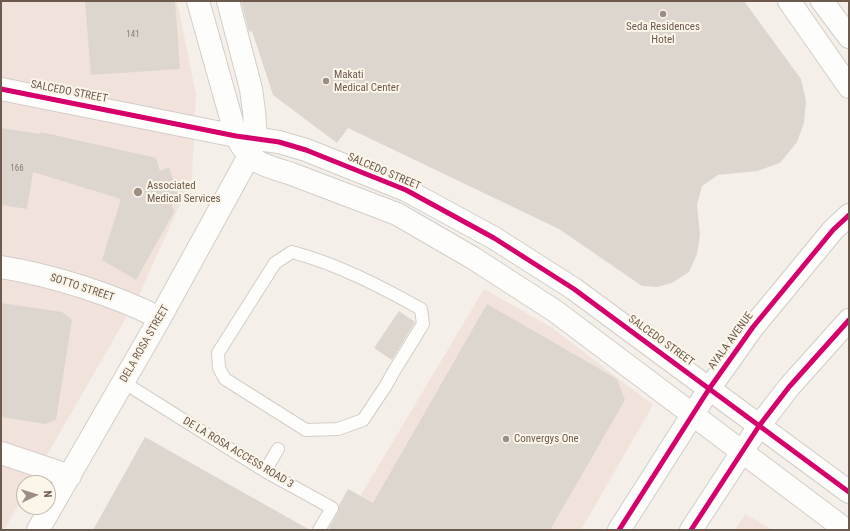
<!DOCTYPE html>
<style>
body{margin:0}
#map{position:relative;width:850px;height:531px;overflow:hidden;background:#f4f0e9;font-family:"Roboto Condensed",sans-serif}
canvas{display:block}
.frame{position:absolute;inset:0;border:2px solid #6e5a4d;pointer-events:none}
.north{position:absolute;left:16px;top:475px;width:40px;height:40px;box-sizing:border-box;background:#fcf6ea;border:1px solid #c3b8ab;border-radius:50%;rotate:86deg;font-size:11px;font-weight:700;line-height:16px;text-align:center;color:#6e5a4d}
.north::after{content:'';display:block;margin:auto;width:14px;height:18px;background:#9d8e84;clip-path:polygon(50% 0,100% 100%,50% 72%,0 100%)}
</style>
<div id="map">
<canvas width="850" height="531"></canvas>
<div class="frame"></div>
<div class="north">N</div>
</div>
<script>
const ctx = document.querySelector('canvas').getContext('2d');
ctx.lineJoin = 'round';
function paint(path, color) {
  ctx.fillStyle = color;
  ctx.fill(path, 'evenodd');
}
function strokePath(path, color, width, dash) {
  ctx.strokeStyle = color;
  ctx.lineWidth = width;
  ctx.lineCap = dash ? 'butt' : 'round';
  ctx.setLineDash(dash || []);
  ctx.stroke(path);
}
function drawText(font, color, halo, rows, align = 'center') {
  ctx.font = font + ' "Roboto Condensed",sans-serif';
  ctx.lineWidth = 4;
  ctx.setLineDash([]);
  ctx.textBaseline = 'middle';
  ctx.strokeStyle = halo;
  ctx.fillStyle = color;
  for (const [text, x, y, turn = 0] of rows) {
    ctx.save();
    ctx.translate(x, y);
    ctx.rotate((+turn || 0) * Math.PI / 180);
    ctx.textAlign = isNaN(turn) ? turn : align;
    if (halo) ctx.strokeText(text, 0, 0);
    ctx.fillText(text, 0, 0);
    ctx.restore();
  }
}
paint(new Path2D(`
 M1,1H177L196,94L192,178L138,297L31,483H24V495L4,530H1Z
 M484,289L551,327L653,405L581,530H340Z
 M745,514L773,530H735Z`), '#f1e3db');
paint(new Path2D(`
 M85,1H175L180,69L91,75Z
 M241,1H744L801,79L806,101L804,123L797,142L780,163L757,171L718,175L702,186L697,205L700,235L697,254L689,272L672,283L657,287L642,286L559,229L348,128L337,143L273,95L252,31L249,32Z
 M1,128L40,134L41,132L156,158L160,171L169,167L179,198L171,201L174,212L136,280L102,260L121,199L33,172L27,209L1,205Z
 M1,303L62,312L72,320L56,420L45,424L1,417Z
 M487,304L617,379L625,400L550,530H328L338,512L339,505L348,489L373,503Z
 M399,311L415,322L392,360L374,348Z
 M145,437L310,530H93Z`), '#ddd6cf');
const service = new Path2D(`
 M292,252C337,264 380,286 421,309L423,324L394,371L385,387L363,420L338,429L306,430L225,379L219,368L218,353L275,263Z
 M123,382L265,471L332,508L319,530
 M265,471L278,449`);
const minor = new Path2D(`
 M1,267C52,275 114,295 160,318
 M1,453L70,476`);
const tertiary = new Path2D(`
 M198,1L236,136C249,162 262,165 289,173L397,214L473,258L555,311L846,530
 M789,1L849,87
 M822,1L849,37
 M1,89L236,136L279,142L306,150L406,190L494,238L574,289L849,492
 M38,530L160,318L249,156L256,139L254,111L251,89L228,1`);
const secondary = new Path2D(`
 M619,530L709,389L753,327L833,230L849,215
 M691,530L759,426L789,387L849,320`);
strokePath(service, '#d3cdc7', 14);
strokePath(minor, '#d3cdc7', 24);
strokePath(tertiary, '#d3cdc7', 24);
strokePath(secondary, '#d2ccc4', 24);
strokePath(service, '#fdfdfc', 12);
strokePath(minor, '#fdfdfc', 22);
strokePath(tertiary, '#fdfdfc', 22);
strokePath(secondary, '#fdfdfc', 22);
strokePath(new Path2D(`
 M1,89L236,136L279,142L306,150L406,190L494,238L574,289L849,492
 M619,530L709,389L753,327L833,230L849,215
 M691,530L759,426L789,387L849,320`), '#d6006c', 5);
for (const [x, y, r, color] of [
 [663,14,4,"#9d8e84"],
 [326,81,4,"#9d8e84"],
 [138,192,5,"#9d8e84"],
 [506,439,4,"#9d8e84"]
]) {
  const dot = new Path2D();
  dot.arc(x, y, r, 0, 2 * Math.PI);
  ctx.fillStyle = color;
  ctx.fill(dot);
  strokePath(dot, '#fcf6ea', 1.5);
}
drawText('9px', '#8c7c70', null, [
 ["141",133,35],
 ["166",17,169]
]);
drawText('11px', '#6e5a4d', '#fcf6ea', [
 ["Seda Residences",663,27,"center"],
 ["Hotel",663,40,"center"],
 ["Makati",334,75],
 ["Medical Center",334,88],
 ["Associated",147,186],
 ["Medical Services",147,199],
 ["Convergys One",514,439]
], 'left');
drawText('11px', '#6e5a4d', '#fcf6ea', [
 ["SALCEDO STREET",69,92,11],
 ["SALCEDO STREET",384,172,23],
 ["SOTTO STREET",82,288,18],
 ["SALCEDO STREET",661,341,36],
 ["AYALA AVENUE",731,341,-54],
 ["DELA ROSA STREET",145,344,-60],
 ["DE LA ROSA ACCESS ROAD 3",238,453,31]
]);
</script>
